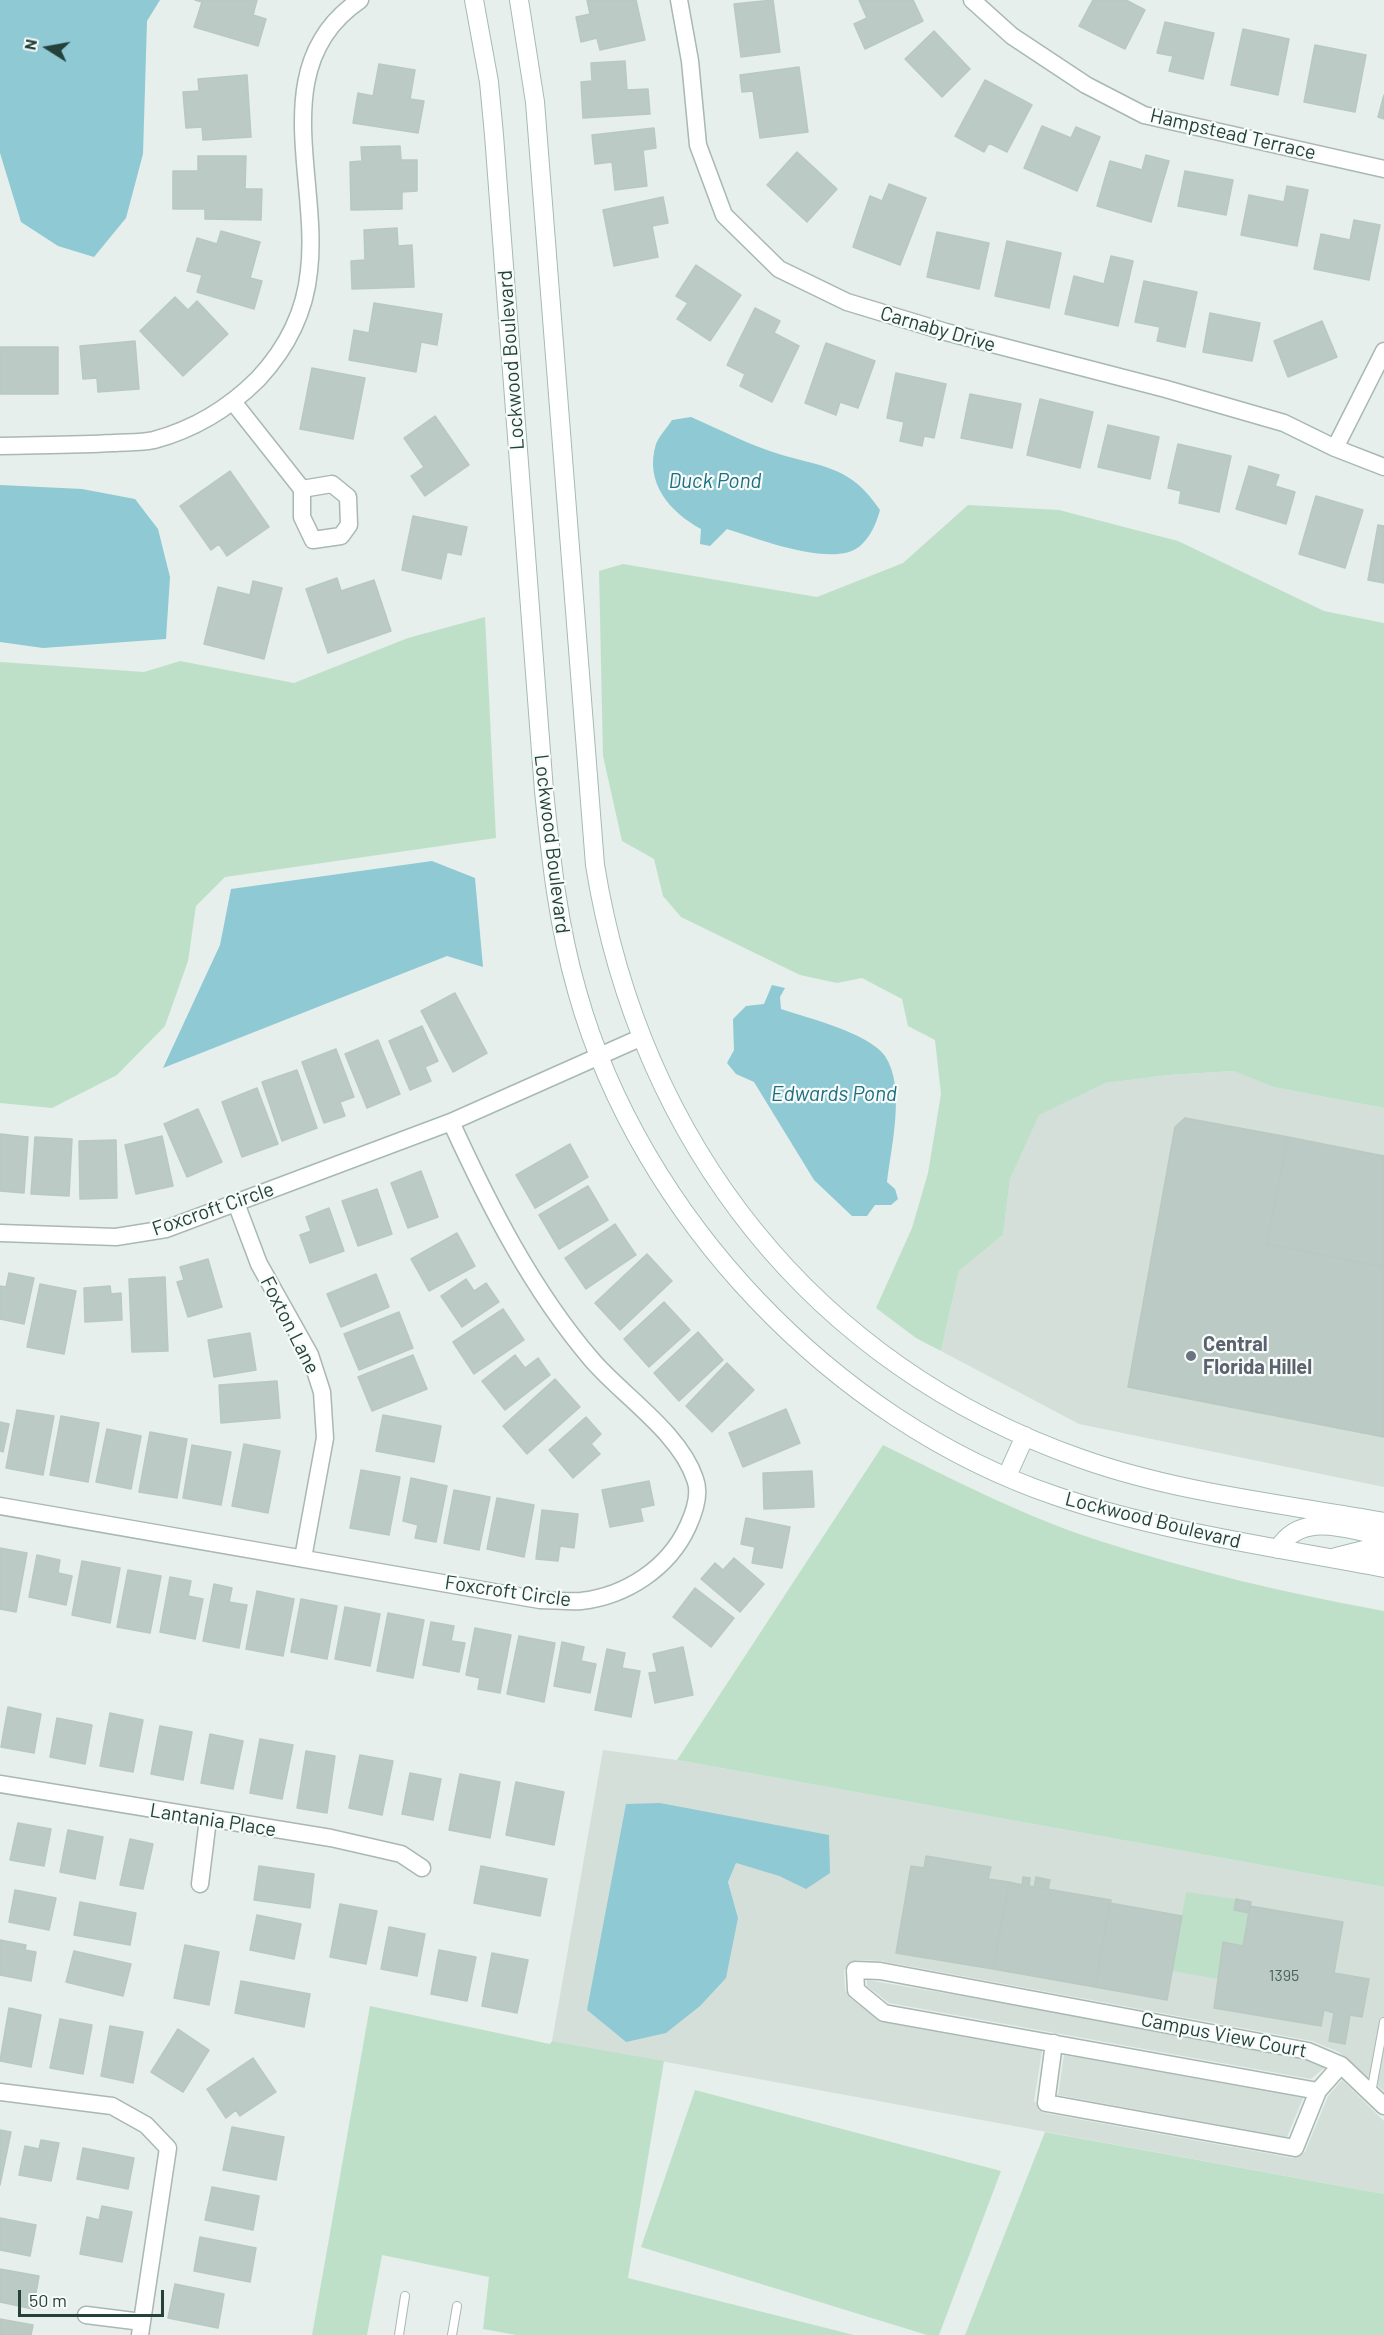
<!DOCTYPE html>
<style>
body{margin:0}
#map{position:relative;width:1384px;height:2335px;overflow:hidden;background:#e6efeb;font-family:Barlow,sans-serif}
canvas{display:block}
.north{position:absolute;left:18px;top:18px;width:60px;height:60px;-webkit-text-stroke:4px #f7fbf9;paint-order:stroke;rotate:281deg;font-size:16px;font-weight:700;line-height:24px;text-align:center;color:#24423a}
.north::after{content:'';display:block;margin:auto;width:21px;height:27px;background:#24423a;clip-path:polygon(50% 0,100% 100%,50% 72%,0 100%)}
.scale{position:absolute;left:18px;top:2290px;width:146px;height:27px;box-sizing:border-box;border:3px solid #24423a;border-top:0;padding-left:8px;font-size:18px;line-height:21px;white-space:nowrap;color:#24423a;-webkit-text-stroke:4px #f7fbf9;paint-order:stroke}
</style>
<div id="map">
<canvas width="1384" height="2335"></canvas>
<div class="north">N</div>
<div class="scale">50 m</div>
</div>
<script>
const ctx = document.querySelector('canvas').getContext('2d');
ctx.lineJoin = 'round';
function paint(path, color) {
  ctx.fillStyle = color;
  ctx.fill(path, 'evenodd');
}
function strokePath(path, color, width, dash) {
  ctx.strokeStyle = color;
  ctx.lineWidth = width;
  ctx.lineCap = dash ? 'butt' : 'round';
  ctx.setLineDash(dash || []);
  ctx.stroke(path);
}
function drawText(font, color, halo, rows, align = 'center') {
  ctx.font = font + ' Barlow,sans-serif';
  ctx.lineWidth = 4.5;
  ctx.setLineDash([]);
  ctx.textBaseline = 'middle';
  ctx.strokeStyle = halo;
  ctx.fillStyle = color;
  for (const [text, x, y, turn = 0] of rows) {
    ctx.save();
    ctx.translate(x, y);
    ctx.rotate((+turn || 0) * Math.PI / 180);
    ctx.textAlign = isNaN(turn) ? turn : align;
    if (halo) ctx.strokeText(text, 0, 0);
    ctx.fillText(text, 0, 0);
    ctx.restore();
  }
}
paint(new Path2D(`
 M1235,1071L1273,1087L1384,1108V1487L1079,1424L941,1351L959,1271L1003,1235L1010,1179L1038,1115L1106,1083L1169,1075Z
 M603,1750L677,1760L1384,1887V2091L1339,2052L1312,2041L881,1961L856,1960L844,1970L845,1990L849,1997L882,2022L1042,2051L1034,2101L1044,2113L1293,2158L1305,2152L1328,2096L1342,2080L1384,2121V2194L552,2041ZM660,1803L806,1889L779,1876L736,1863L728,1882L738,1918L626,2042L587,2010Z
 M867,1980L1045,2010L1305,2060L1324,2068L1311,2079L889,2003L867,1986Z
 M1064,2055L1303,2098L1287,2137L1058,2095Z`), '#d4dfda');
paint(new Path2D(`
 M968,505L1059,510L1178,541L1324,611L1384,623V1108L1273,1087L1234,1071L1169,1075L1106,1083L1039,1115L1010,1179L1003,1235L959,1271L941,1351L916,1338L876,1308L912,1228L928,1173L941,1094L935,1040L908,1026L902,999L862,978L837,983L800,975L681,917L663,896L654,859L622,841L603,756L599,571L623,564L817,597L903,563Z
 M485,617L496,838L225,877L196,906L188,961L165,1026L117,1075L52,1108L0,1103V662L144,672L180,661L294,683L408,638Z
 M883,1445C954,1480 1025,1517 1100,1541C1194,1571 1288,1594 1384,1611V1887L677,1760Z
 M1186,1892L1236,1899L1234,1910L1249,1913L1243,1946L1223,1943L1218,1979L1172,1971Z
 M370,2006L550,2044L552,2041L664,2061L628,2278L854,2335H516L483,2329L489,2277L382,2255L367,2335H312Z
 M695,2090L1001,2171L939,2335H927L641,2247Z
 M1045,2132L1384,2194V2335H965Z`), '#bfe0c8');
paint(new Path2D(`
 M0,0H160L147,21L143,154L126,218L94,257L58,246L21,222L0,153Z
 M691,417C721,430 751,446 782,455C827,468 851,467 880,510C876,524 871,536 860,546C834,569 756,538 727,529L710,546L700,544L701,529C670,512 644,483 656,444C659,436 667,428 672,420Z
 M0,485L82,489L135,499L158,529L170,577L166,639L43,648L0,642Z
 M432,861L475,878L483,967L447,956L163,1068L220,945L231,889Z
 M772,985L785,988L780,997L781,1009C808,1018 869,1033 885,1056C906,1087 891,1147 887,1182L895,1189L898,1199L891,1205H875L867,1216H852L814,1180L754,1082L736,1074L727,1063L734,1050L733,1019L746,1006L764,1004Z
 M660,1803L829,1835L830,1873L806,1889L779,1876L736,1863L728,1882L738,1918L726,1978L700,2006L666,2033L626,2042L587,2010L626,1804Z`), '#8ec9d4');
const building = new Path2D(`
 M195,0H257L253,15L266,19L258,46L194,27L202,2Z
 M587,0H636L645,40L600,50L597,38L581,42L576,17L590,14Z
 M773,0L780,52L741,57L734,4Z
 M859,0H913L923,21L865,49L854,24L867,18Z
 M1093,0H1126L1145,10L1125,49L1079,26Z
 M1165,22L1214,33L1203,79L1169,71L1173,56L1157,53Z
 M1243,29L1289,39L1278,95L1231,85Z
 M934,31L970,69L942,97L905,59Z
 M1315,45L1366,55L1355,112L1304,102Z
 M625,61L627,90L648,89L650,114L583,118L581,82L592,81L591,63Z
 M379,64L415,70L410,99L424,101L418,133L353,123L358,93L373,96Z
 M799,67L808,132L760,138L753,91L742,92L740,75Z
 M247,75L251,137L203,140L202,127L186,128L183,92L199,91L198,79Z
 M985,80L1032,105L1007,152L989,143L984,152L955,136Z
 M1384,95V119L1378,117Z
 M1042,126L1071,138L1076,127L1100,137L1077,191L1024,168Z
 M654,128L656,148L643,150L647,186L615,190L612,162L595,164L592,135Z
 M400,146L401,160H417V191L402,192V209L351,210L350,162L362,161L361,147Z
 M797,152L837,189L807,222L767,185Z
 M1146,155L1169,161L1151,222L1097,206L1110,161L1142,170Z
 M198,156H246L245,189H262L261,220L205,219V209H173V171H198Z
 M1185,171L1233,180L1226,215L1178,206Z
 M889,184L926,198L900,265L853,247L870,196L882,201Z
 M1287,186L1308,190L1297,246L1241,235L1249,195L1284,202Z
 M663,197L668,223L652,226L658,257L614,266L603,210Z
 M1354,220L1380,225L1369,280L1314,269L1321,234L1350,240Z
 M397,228L398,246L412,245L414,287L352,289L351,261L365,260L364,230Z
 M221,231L260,242L250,278L262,281L254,309L197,292L202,275L187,271L197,238L217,244Z
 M937,232L989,243L979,289L927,277Z
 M1007,241L1061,253L1049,308L995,296Z
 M1111,256L1133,261L1118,326L1065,314L1074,276L1104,284Z
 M696,265L741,295L710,341L677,319L688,303L676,296Z
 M1144,281L1197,292L1185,347L1157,341L1160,327L1135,322Z
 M175,297L188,310L197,301L228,334L183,376L140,331Z
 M374,303L442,314L437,345L421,342L416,372L349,360L354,330L369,333Z
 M755,308L780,321L774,333L799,346L772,402L740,386L745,374L727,365Z
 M1210,313L1260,323L1252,361L1203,352Z
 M1322,321L1337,357L1288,377L1274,341Z
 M135,341L139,389L98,392L97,378L83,379L80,346Z
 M826,343L875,361L858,408L840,402L836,415L805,403Z
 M0,347H58V394H0Z
 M312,368L365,378L353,439L300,429Z
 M896,373L946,384L934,438L924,436L922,446L900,441L904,422L887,418Z
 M970,394L1021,404L1012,448L961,438Z
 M1040,399L1093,412L1080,468L1027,455Z
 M435,416L469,465L425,496L411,476L424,467L404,438Z
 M1108,425L1159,437L1150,479L1098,467Z
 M1178,444L1231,456L1219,512L1179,503L1181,491L1168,488Z
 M1249,466L1279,475L1275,486L1295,492L1286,524L1236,509Z
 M230,471L269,527L227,556L219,544L211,550L180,506Z
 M1316,496L1363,510L1345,568L1299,554Z
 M413,516L467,527L461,555L447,552L441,579L402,570Z
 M1378,525L1384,526V583L1368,580Z
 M337,578L341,591L374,580L391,631L328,653L306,589Z
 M253,581L282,588L264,659L204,644L218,587L250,595Z
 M455,993L487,1053L453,1072L421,1011Z
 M422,1026L438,1061L425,1067L431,1081L410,1090L389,1041Z
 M378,1040L400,1094L367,1108L345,1054Z
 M336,1049L354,1097L340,1102L345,1116L324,1123L302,1062Z
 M297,1070L317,1128L282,1141L262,1082Z
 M257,1088L278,1144L242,1157L222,1102Z
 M198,1109L222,1162L187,1177L164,1124Z
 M1185,1118L1288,1137L1267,1244L1384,1267V1437L1128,1387L1175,1127Z
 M0,1134L28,1137L24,1193L0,1191Z
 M162,1136L173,1186L136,1194L125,1145Z
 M35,1137L72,1139L69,1196L31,1194Z
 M1288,1137L1384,1156V1267L1267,1244Z
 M116,1140L117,1198L80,1199L79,1141Z
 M570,1144L588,1177L535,1208L516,1175Z
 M421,1171L438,1217L408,1228L391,1183Z
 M588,1186L608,1220L559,1249L539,1215Z
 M377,1189L392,1234L358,1246L342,1201Z
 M329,1208L344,1251L310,1263L300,1235L311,1231L306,1217Z
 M615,1224L636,1255L586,1289L565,1258Z
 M457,1233L475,1266L429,1291L411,1259Z
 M647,1254L672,1281L620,1330L595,1303Z
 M208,1259L222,1307L188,1317L177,1282L184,1280L180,1267Z
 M9,1273L34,1278L24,1324L0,1319V1286L6,1287Z
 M376,1274L389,1307L341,1327L327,1294Z
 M165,1277L168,1351L132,1352L129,1279Z
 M466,1279L474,1291L486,1283L499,1302L462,1327L441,1296Z
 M40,1284L76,1291L64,1354L27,1347Z
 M110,1286L111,1294L121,1293L122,1320L85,1322L84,1288Z
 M664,1302L690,1330L649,1367L624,1339Z
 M503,1309L524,1340L474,1374L453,1342Z
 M399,1312L413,1348L359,1370L344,1334Z
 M698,1332L723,1360L679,1401L654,1373Z
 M250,1333L256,1370L214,1377L208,1340Z
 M413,1355L427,1389L372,1411L358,1377Z
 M515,1355L525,1368L538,1358L550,1375L505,1410L482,1381Z
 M727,1363L754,1390L712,1432L686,1406Z
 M555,1379L580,1407L527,1454L503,1426Z
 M277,1381L280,1418L221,1423L219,1385Z
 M786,1409L800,1443L743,1467L729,1433Z
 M17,1410L54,1416L43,1475L6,1468Z
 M383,1415L441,1426L434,1462L376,1451Z
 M61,1416L99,1423L88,1482L50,1475Z
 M586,1417L601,1434L591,1444L600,1454L573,1478L549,1450Z
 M0,1422L9,1424L3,1452L0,1451Z
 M107,1429L141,1436L131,1489L96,1482Z
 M150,1432L187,1439L177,1498L139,1492Z
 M244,1444L280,1451L268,1513L232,1506Z
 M192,1445L231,1452L221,1505L183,1498Z
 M361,1470L400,1477L389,1535L350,1528Z
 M812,1471L814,1507L764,1509L763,1473Z
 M411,1478L447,1486L436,1542L415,1538L418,1525L403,1521Z
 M649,1481L654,1505L640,1508L643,1521L610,1527L602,1490Z
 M454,1490L490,1497L479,1550L444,1543Z
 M497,1498L534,1505L524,1557L487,1549Z
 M542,1510L578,1514L574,1548L560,1546L558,1561L536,1559Z
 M746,1518L790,1527L782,1568L752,1563L755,1547L741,1544Z
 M0,1548L27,1553L16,1612L0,1609Z
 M37,1555L60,1560L58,1573L72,1576L66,1605L29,1597Z
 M734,1558L764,1584L740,1612L701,1579L715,1563L723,1570Z
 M82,1561L120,1568L110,1623L72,1615Z
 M128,1570L161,1576L150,1633L117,1627Z
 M170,1577L191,1581L188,1596L203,1599L195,1639L160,1632Z
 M214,1584L232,1588L229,1602L247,1605L239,1648L203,1641Z
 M695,1588L734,1618L711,1647L673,1617Z
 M257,1591L294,1599L283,1656L246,1649Z
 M301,1599L337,1606L327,1659L291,1652Z
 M345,1607L380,1614L370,1666L335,1659Z
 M388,1613L424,1620L413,1678L377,1671Z
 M431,1622L454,1626L451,1641L465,1643L459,1672L423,1665Z
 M475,1628L511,1635L500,1693L478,1689L480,1678L466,1675Z
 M519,1636L555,1643L544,1702L507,1694Z
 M562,1642L584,1647L581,1661L596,1664L590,1693L554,1686Z
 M683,1647L693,1695L655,1703L649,1673L657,1672L653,1654Z
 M607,1649L625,1653L622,1668L640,1671L631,1717L595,1710Z
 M8,1707L41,1714L34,1753L1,1747Z
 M110,1713L143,1720L133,1772L100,1766Z
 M57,1718L92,1725L85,1764L50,1757Z
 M160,1726L192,1732L183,1780L151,1774Z
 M210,1734L243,1741L233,1789L201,1783Z
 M260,1739L293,1745L282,1799L250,1793Z
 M306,1751L335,1756L327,1813L297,1808Z
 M360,1755L393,1761L382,1815L349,1808Z
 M410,1773L441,1779L433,1820L402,1814Z
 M460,1774L500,1782L490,1838L449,1830Z
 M516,1782L564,1792L554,1845L506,1835Z
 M18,1823L51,1829L44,1866L10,1860Z
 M68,1830L103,1837L95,1879L60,1872Z
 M130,1839L153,1844L143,1889L120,1885Z
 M926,1856L991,1867L988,1879L1009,1882L993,1969L896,1953L911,1866L924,1868Z
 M259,1866L314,1874L310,1908L254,1900Z
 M481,1866L547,1879L540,1916L474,1903Z
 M1023,1877L1030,1878L1029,1886L1111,1900L1095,1987L993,1969L1009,1882L1022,1885Z
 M1036,1877L1050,1880L1048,1889L1034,1887Z
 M15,1890L56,1898L49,1930L9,1922Z
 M1236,1899L1251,1902L1249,1913L1234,1910Z
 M80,1902L136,1913L130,1945L74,1935Z
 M1110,1903L1182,1916L1167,2000L1095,1987Z
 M340,1904L377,1911L366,1964L330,1957Z
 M1250,1906L1343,1922L1334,1973L1369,1979L1362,2017L1350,2015L1345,2044L1329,2041L1334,2013L1324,2010L1321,2026L1214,2008L1223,1942L1243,1946Z
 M257,1915L301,1924L294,1959L250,1950Z
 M389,1927L425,1934L417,1976L381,1969Z
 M0,1940L26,1945L25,1950L36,1952L31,1981L0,1975Z
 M185,1945L219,1952L209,2005L174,1998Z
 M439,1950L476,1957L467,2001L431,1994Z
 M74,1951L131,1964L123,1996L66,1982Z
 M492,1953L528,1960L517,2013L482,2006Z
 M241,1981L310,1994L304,2027L235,2013Z
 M9,2008L41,2015L31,2067L0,2061Z
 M60,2019L92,2025L83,2074L50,2068Z
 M110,2026L143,2032L133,2083L101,2076Z
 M178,2029L209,2050L183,2092L151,2072Z
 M253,2058L276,2092L240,2116L236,2110L226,2118L207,2089Z
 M232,2127L284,2137L276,2180L223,2170Z
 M0,2130L11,2132L0,2185Z
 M41,2140L59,2143L51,2181L19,2175L25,2146L39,2149Z
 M83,2148L134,2158L128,2189L77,2179Z
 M212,2187L259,2196L253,2230L205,2220Z
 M102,2206L132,2212L122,2262L80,2254L87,2217L99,2220Z
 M0,2218L36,2225L30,2256L0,2250Z
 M200,2237L256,2248L250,2282L194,2271Z
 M0,2269L39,2276L33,2309L0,2302Z
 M175,2284L224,2294L218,2328L168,2318Z
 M0,2319L33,2325L31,2335H0Z`);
paint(building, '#bbcac4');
strokePath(building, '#b8c9c2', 1.5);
const service = new Path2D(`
 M1371,2093L1384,2022
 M399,2335L405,2296
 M452,2335L457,2306`);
const minor = new Path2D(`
 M679,0L690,61L698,145L724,215L779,269L847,302L946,332L1166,389L1284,423L1335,448L1384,467
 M972,0L1012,36L1086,85L1144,115L1384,169
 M234,403L302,489V517L313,540L341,536L349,525L348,497L332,484L302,489
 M0,446C38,445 76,445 113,443C126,442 141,443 154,440C195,429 228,409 258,379C286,349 305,312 309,271C320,180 265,64 360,0
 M1335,448L1384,351
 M236,1203L259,1264L310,1355L322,1392L325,1438L303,1558
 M0,1233L116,1237L166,1229L451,1122L640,1038
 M0,1506L540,1600C553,1600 568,1602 581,1601C626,1596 669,1568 688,1526C694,1513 701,1494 695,1479C680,1433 623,1396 592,1360C532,1290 489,1205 451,1122
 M0,1784L331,1838L401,1854L422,1868
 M200,1884L208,1819
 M1054,2043L1046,2103L1295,2148L1318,2091
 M1341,2065L1318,2091L884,2013L856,1990L855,1970L880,1971L1308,2051L1341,2065L1384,2106
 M0,2092L112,2106L146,2125L168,2148L140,2335
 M86,2315L142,2322`);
const secondary = new Path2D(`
 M474,0L489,82L494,135L544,791C551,859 558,925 577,991C640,1217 834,1421 1056,1496C1162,1532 1274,1547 1384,1568
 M519,0L535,102L595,865C640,1143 813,1365 1082,1459C1178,1493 1284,1504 1384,1522
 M1007,1476L1025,1436
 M1278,1549C1302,1510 1347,1530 1384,1536
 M1336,1557L1368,1549L1384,1552`);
strokePath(service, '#a8b8b2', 10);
strokePath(minor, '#a8b8b2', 19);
strokePath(secondary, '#a4bbb3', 20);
strokePath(service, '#fff', 8);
strokePath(minor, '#fff', 16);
strokePath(secondary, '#fff', 18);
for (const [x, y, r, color] of [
 [1191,1356,6,"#6b7280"]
]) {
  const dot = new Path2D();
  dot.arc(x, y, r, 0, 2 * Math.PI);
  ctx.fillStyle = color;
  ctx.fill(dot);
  strokePath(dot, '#f7fbf9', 2);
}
drawText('16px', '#4a645c', null, [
 ["1395",1284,1976]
]);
drawText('20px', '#24423a', '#f7fbf9', [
 ["Hampstead Terrace",1233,134,13],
 ["Carnaby Drive",938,329,16],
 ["Lockwood Boulevard",511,360,-94],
 ["Lockwood Boulevard",552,844,83],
 ["Foxcroft Circle",213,1209,-19],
 ["Foxton Lane",290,1325,63],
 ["Lockwood Boulevard",1153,1520,14],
 ["Foxcroft Circle",508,1591,8],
 ["Lantania Place",213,1820,9],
 ["Campus View Court",1224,2035,11]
]);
drawText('bold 20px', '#5b616d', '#f7fbf9', [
 ["Central",1203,1344],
 ["Florida Hillel",1203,1367]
], 'left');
drawText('italic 21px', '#1c6f80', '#f7fbf9', [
 ["Duck Pond",715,481],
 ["Edwards Pond",834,1094]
]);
</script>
